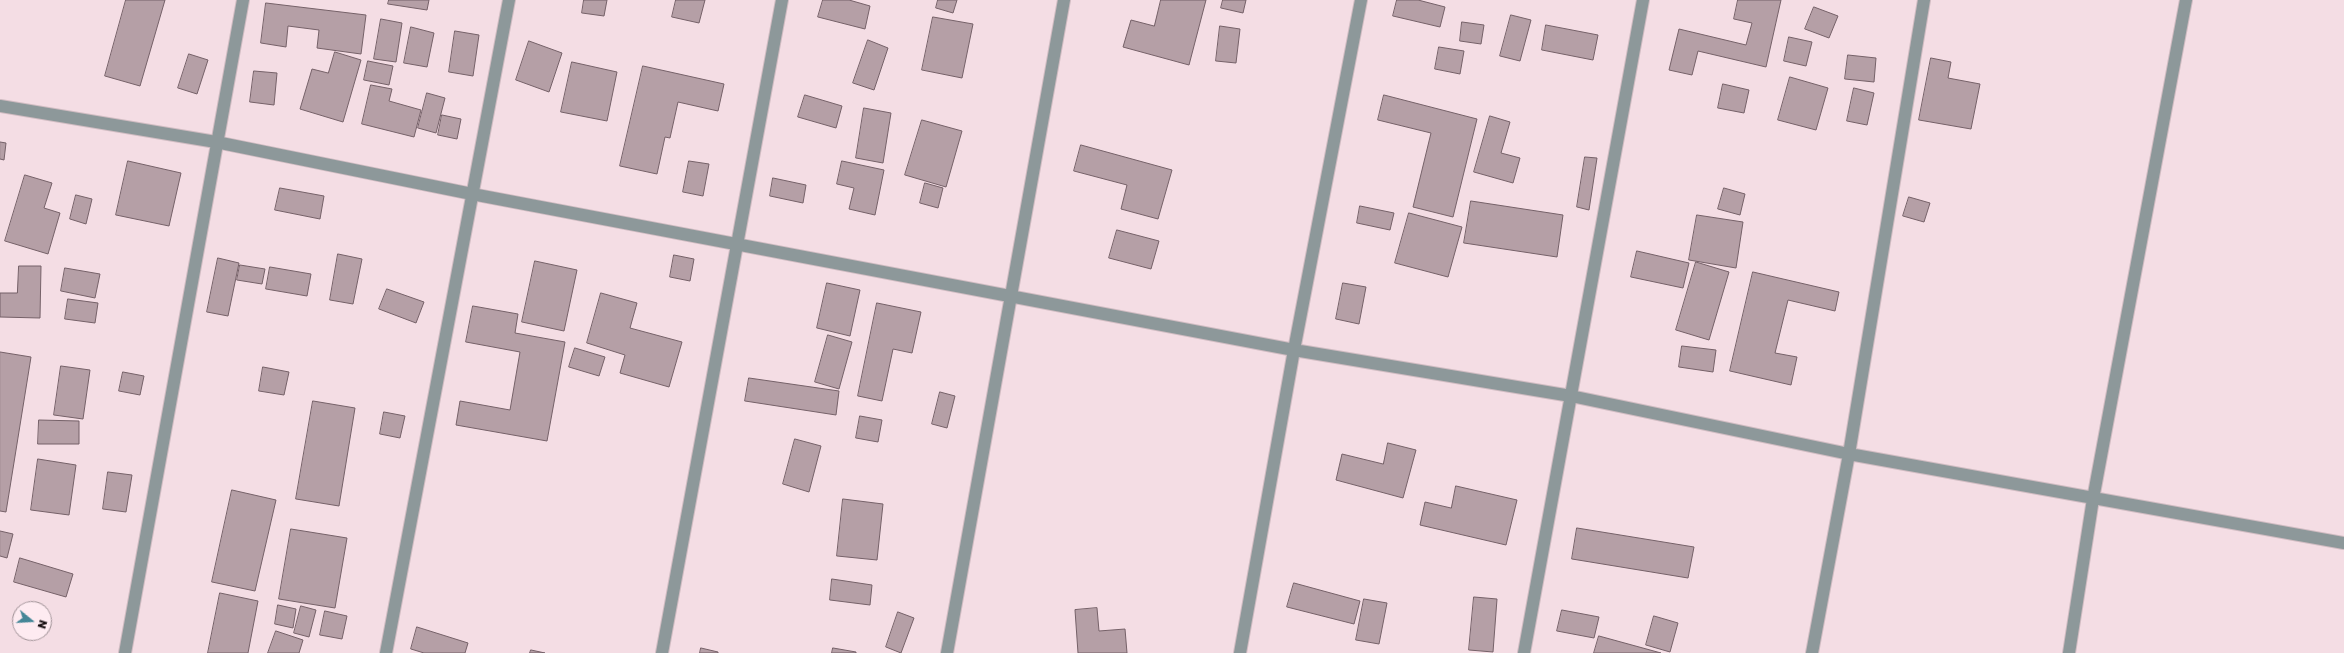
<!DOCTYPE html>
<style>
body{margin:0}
#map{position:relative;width:2344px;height:653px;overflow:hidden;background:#f4dde4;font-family:"Golos Text",sans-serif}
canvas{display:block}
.north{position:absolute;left:12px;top:601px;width:40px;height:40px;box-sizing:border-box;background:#feebf1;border:1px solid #a09297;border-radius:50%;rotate:108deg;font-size:11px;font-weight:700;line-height:16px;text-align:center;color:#140d0f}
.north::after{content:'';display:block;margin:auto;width:14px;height:18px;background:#448697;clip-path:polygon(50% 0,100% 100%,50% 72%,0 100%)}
</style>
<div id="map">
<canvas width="2344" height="653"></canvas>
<div class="north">N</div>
</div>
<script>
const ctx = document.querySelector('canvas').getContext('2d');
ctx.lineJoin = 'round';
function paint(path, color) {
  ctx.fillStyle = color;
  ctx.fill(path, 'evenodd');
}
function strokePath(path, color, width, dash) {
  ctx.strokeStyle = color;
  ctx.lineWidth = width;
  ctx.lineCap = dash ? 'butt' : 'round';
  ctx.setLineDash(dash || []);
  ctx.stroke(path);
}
const building = new Path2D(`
 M126,0H165L140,86L105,76Z
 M389,0H429L427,10L388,4Z
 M584,0H607L604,16L582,13Z
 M676,0H705L699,23L672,17Z
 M823,0H849L870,6L865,29L818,17Z
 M938,0H957L953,13L936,8Z
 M1161,0H1206L1189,65L1123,47L1131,20L1154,26Z
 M1223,0H1246L1243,13L1221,8Z
 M1397,0H1418L1445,7L1440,27L1393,16Z
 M1738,0H1781L1766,67L1698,51L1692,75L1669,70L1679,29L1746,45L1752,23L1734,19Z
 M266,3L366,15L361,54L317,48L319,30L288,26L286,47L261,43Z
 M1814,7L1838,16L1829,38L1805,29Z
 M1511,15L1531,20L1520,61L1500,56Z
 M933,17L973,24L962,78L922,70Z
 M381,19L402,23L396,62L374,59Z
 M1462,22L1484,25L1481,44L1460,41Z
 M1546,25L1598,35L1593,60L1542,50Z
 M1220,26L1240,29L1236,63L1216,61Z
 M411,27L434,33L427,67L404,63Z
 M455,31L479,35L473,76L449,72Z
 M1789,37L1812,42L1806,66L1784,61Z
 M868,40L888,48L874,90L853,83Z
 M529,41L562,53L549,92L516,80Z
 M1439,47L1464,51L1460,74L1435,69Z
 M335,52L361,60L343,122L300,109L312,69L328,73Z
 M189,54L208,60L197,94L178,88Z
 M1848,55L1876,58L1874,82L1845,79Z
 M1931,58L1951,62L1948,78L1980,84L1971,129L1919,120Z
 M368,61L393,66L389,85L364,80Z
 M572,62L617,72L607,121L561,112Z
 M643,66L724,84L718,111L678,102L670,138L665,137L657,174L620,166Z
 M254,71L277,73L274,105L250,102Z
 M1790,77L1828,88L1816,130L1778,120Z
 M1723,84L1749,90L1744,113L1718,108Z
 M371,85L392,89L389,101L421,110L414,137L362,124Z
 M1854,88L1874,93L1867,125L1847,121Z
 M427,93L445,98L436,133L418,128Z
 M805,95L842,106L836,128L798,117Z
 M1384,95L1477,119L1453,217L1413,207L1431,133L1378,120Z
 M864,108L891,113L883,163L856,158Z
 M442,115L461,119L457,139L438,135Z
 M1490,116L1510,122L1501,153L1520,158L1513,183L1474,172Z
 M922,120L962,131L946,187L905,175Z
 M0,142L6,143L4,160L0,159Z
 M1081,145L1172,170L1158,219L1121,209L1127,185L1074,171Z
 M1585,157L1597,158L1589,210L1577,207Z
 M128,161L181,173L169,226L116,215Z
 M689,161L709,164L703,196L683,192Z
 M842,161L884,170L875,215L849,209L854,188L837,184Z
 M25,175L52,183L44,208L60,213L48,254L5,241Z
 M773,178L806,185L803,203L770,196Z
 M925,183L943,188L938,208L920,203Z
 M280,188L324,196L320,219L275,210Z
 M1724,188L1745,194L1740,215L1718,209Z
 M76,195L92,199L86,224L70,219Z
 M1909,197L1930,203L1924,222L1903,216Z
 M1471,201L1563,215L1557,257L1464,243Z
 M1360,206L1394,213L1390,230L1357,223Z
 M1409,213L1462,227L1448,277L1395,263Z
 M1697,215L1743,222L1736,268L1689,260Z
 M1117,230L1159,241L1151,269L1109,258Z
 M1637,251L1689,263L1683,288L1631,277Z
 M338,254L362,259L353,304L330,300Z
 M674,255L694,259L690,281L670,277Z
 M218,258L239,263L228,316L207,312Z
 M535,261L577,270L564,331L522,322Z
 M1696,262L1729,272L1709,340L1676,330Z
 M240,265L265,269L262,284L237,280Z
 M19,266H41L40,318L0,317V293H17Z
 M270,267L311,274L307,296L266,289Z
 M65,268L100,274L95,298L61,291Z
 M1753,272L1839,292L1835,311L1788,300L1775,353L1797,357L1791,385L1730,371Z
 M827,283L860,290L850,336L817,328Z
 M1343,283L1366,287L1359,324L1336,319Z
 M387,289L424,302L416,323L379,309Z
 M601,293L637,303L630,328L682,342L669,387L620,373L625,355L587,343Z
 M68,299L98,303L95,323L65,319Z
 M877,303L921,312L912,353L893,349L882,401L858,396Z
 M473,306L518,314L515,333L565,342L547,441L456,425L460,401L510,410L520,352L466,342Z
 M828,335L852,342L839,389L815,382Z
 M1682,346L1716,350L1713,372L1679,367Z
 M575,348L605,357L599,376L569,367Z
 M0,352L31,357L6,512L0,511Z
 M61,366L90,370L83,419L54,415Z
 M263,367L289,372L284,395L259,391Z
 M123,372L144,376L140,395L119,391Z
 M749,378L839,391L836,415L745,401Z
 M940,392L955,396L947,428L932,424Z
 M313,401L355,408L339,506L296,499Z
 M384,412L405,416L400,438L380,434Z
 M860,416L882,420L878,442L856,438Z
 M39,420L79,421V444H38Z
 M795,439L821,446L809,492L783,484Z
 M1388,443L1416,450L1403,498L1336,480L1342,454L1383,464Z
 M38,459L76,465L69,515L31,510Z
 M108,472L132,475L126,512L103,509Z
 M1456,486L1517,500L1506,545L1420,525L1425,502L1451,508Z
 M232,490L276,500L255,591L212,582Z
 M843,499L883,504L877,560L837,556Z
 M1577,528L1694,547L1688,578L1572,559Z
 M291,529L347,538L335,608L279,599Z
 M0,531L13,534L7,558L0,556Z
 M20,558L73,574L66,597L14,582Z
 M832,579L872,585L870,605L830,600Z
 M1294,583L1360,601L1354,624L1287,607Z
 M220,593L258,601L248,653H208Z
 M1474,597L1497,599L1493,652L1469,650Z
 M1364,599L1387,603L1379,644L1356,640Z
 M278,605L296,609L293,628L275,624Z
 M301,606L316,610L309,637L294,633Z
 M1097,608L1099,631L1125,629L1127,653H1078L1075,610Z
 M1562,610L1599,617L1594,638L1557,631Z
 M325,611L347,616L342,639L320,635Z
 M898,612L914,618L901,653L886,647Z
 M1654,616L1678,623L1670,652L1646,645Z
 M417,627L468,643L465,653H424L411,649Z
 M276,631L303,640L299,653H268Z
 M1599,636L1661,653H1594Z
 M701,648L718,652V653H700Z
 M833,648L856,652V653H832Z
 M531,650L545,653H530Z`);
paint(building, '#b59fa6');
strokePath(building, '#756168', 1);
const minor = new Path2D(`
 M0,106L216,142L472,194L1294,350L1571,396L1849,454L2344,543
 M125,653L243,0
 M386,653L509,0
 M662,653L782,0
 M947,653L1064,0
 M1240,653L1294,350L1361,0
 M1524,653L1643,0
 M1812,653L1849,454L1924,0
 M2069,653L2093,499L2186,0`);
strokePath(minor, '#d0bcc2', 14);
strokePath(minor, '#8d989a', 12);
</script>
